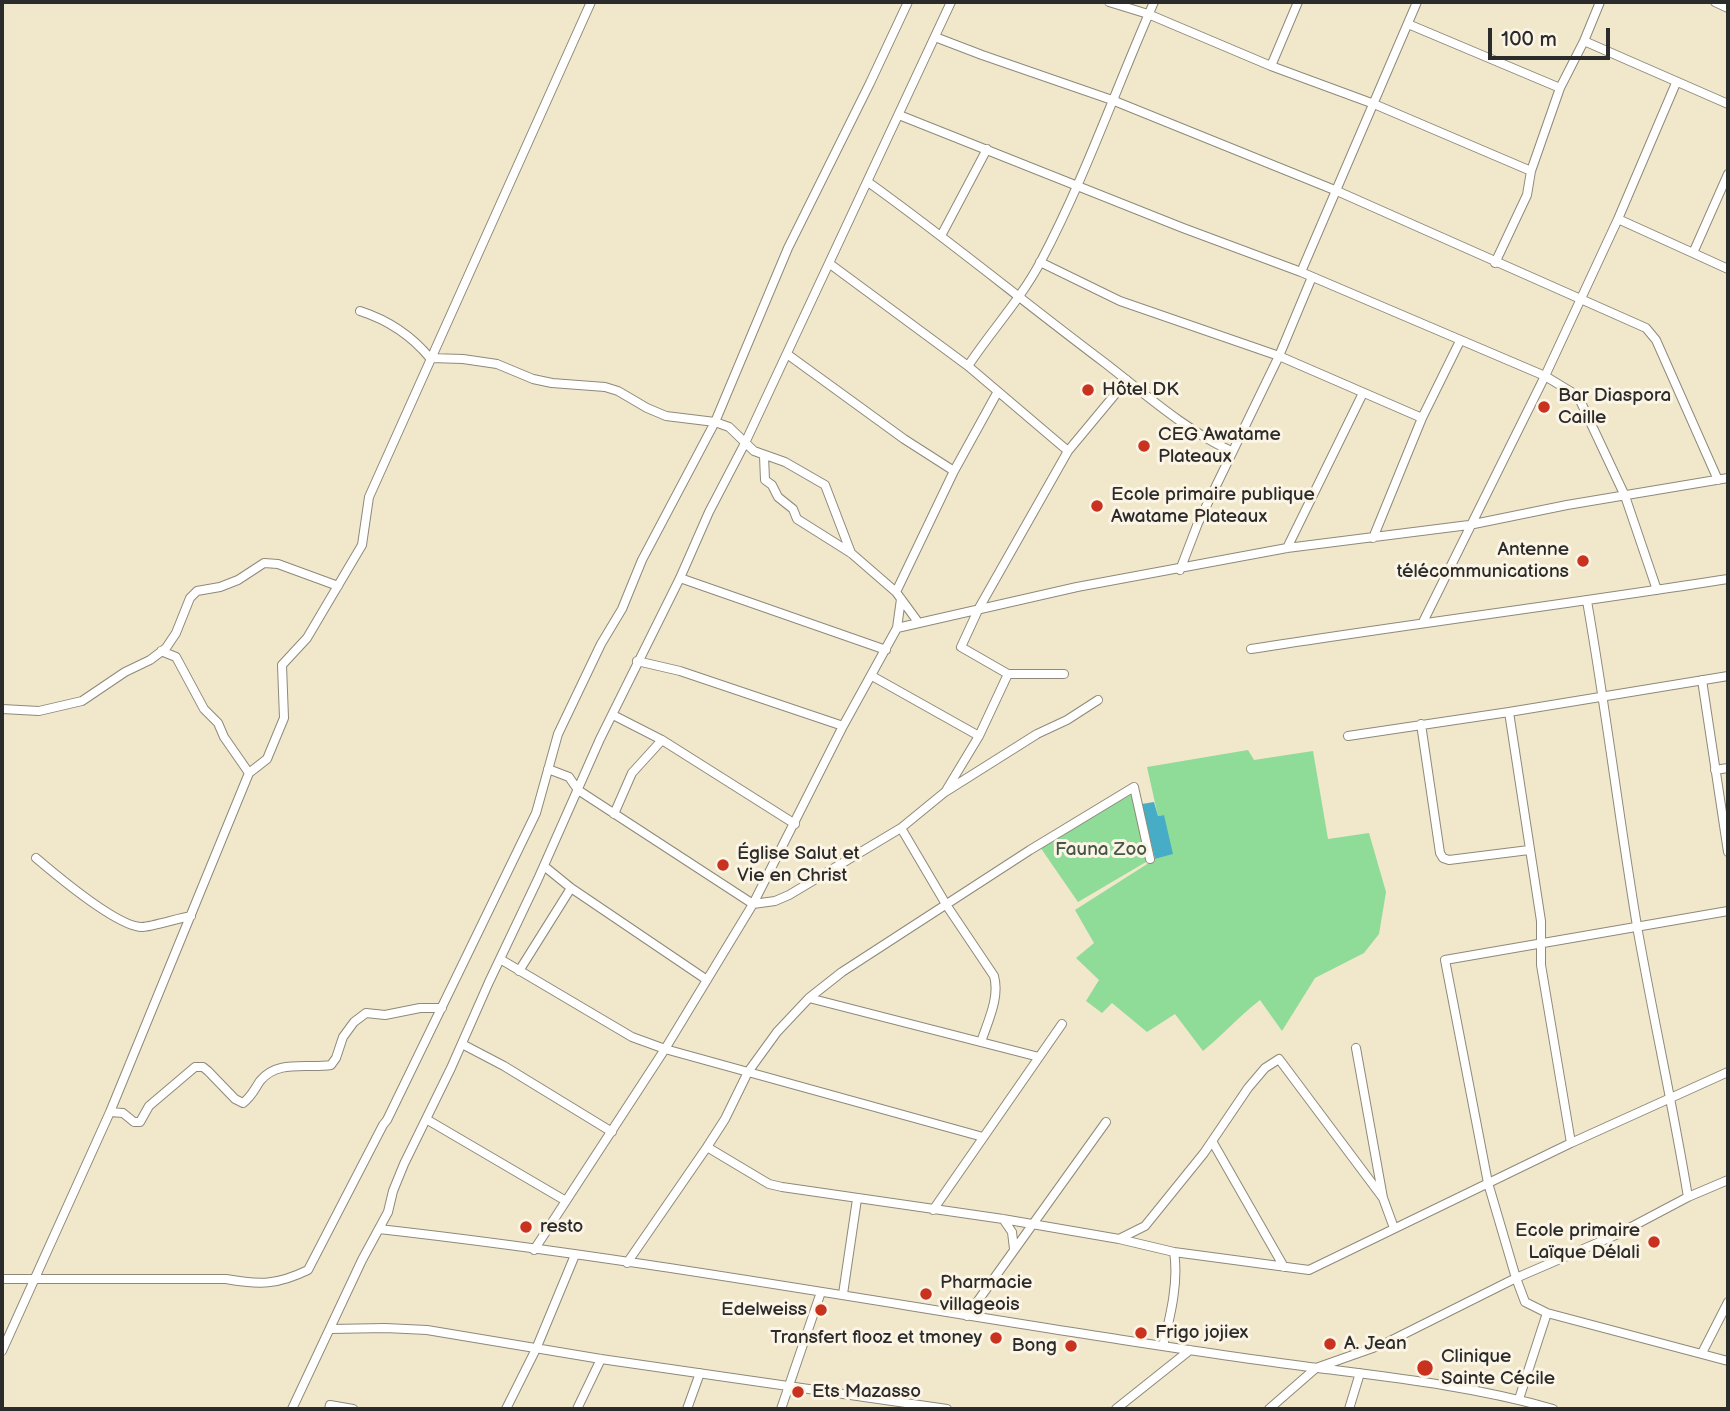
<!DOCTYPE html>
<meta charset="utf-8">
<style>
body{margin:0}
#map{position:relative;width:1730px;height:1411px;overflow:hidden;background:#f1e7cb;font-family:"Balsamiq Sans",sans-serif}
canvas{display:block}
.frame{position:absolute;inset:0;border:4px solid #2b2b2b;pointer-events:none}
.scale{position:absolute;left:1488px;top:28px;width:122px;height:32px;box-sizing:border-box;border:4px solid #2b2b2b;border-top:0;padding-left:9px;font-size:21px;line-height:24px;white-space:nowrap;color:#2b2b2b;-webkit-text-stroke:5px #fcf5e5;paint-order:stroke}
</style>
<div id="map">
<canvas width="1730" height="1411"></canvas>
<div class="frame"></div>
<div class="scale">100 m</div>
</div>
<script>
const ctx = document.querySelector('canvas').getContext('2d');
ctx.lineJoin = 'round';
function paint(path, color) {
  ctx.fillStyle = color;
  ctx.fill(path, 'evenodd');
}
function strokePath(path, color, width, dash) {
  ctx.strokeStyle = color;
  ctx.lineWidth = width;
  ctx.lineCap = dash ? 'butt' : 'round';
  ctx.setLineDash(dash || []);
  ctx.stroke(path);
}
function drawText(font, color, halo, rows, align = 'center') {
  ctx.font = font + ' "Balsamiq Sans",sans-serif';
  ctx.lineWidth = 6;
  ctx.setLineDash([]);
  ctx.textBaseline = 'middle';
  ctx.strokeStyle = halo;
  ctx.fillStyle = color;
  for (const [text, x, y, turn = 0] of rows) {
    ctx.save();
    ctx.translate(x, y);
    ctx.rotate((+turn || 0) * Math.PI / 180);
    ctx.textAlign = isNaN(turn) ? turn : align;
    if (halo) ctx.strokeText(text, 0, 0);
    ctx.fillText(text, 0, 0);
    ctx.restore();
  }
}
paint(new Path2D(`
 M1248,750L1254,760L1313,751L1328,839L1369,833L1386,892L1379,934L1364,953L1315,978L1282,1031L1260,1000C1239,1016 1223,1035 1203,1051L1175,1014L1147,1032L1112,1003L1102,1013L1086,1001L1099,980L1076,958L1094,943L1075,910L1155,859L1172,854L1163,815L1158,816L1147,767Z
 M1132,794L1146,862L1078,902L1040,847Z`), '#8fdb98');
paint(new Path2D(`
 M1154,802L1158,816L1164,815L1173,854L1155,859L1142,804Z`), '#47adc7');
const street = new Path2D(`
 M1109,2L1148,14L1271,66L1374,104L1531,171
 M1715,2L1728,8
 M1408,24L1560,88
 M935,37L982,55L1112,100L1337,191L1646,328L1656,340L1718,480
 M1584,41L1728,104
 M1271,66L1298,2
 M899,115L1183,228L1301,272L1545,376L1578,396L1625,496L1657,590
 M1728,174L1693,253L1728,269
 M868,182C949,240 1025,303 1105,363C1145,394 1185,430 1231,451
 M1618,219L1693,253
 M942,234L987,149
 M1040,262L1120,301L1279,356L1422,418
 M1495,263L1527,195L1531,171L1560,88L1584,41L1600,2
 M830,264L968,366L1068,451
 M1301,272L1417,2
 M360,311C388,320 411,335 430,358L463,359L497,364L533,379L552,383L605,387L618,391L647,408L666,416L715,422L729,427L754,451L785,462L825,485L851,553
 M787,354L904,439L954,471
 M968,366C991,331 1021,299 1041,261C1085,178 1116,88 1154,2
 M764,456L765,480L772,485L778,497L793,509L797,519L851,553L896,592L918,622
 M1373,538L1422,418L1460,341
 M1287,548L1363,393
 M1180,570L1198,523L1279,356L1312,277
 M680,578L886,650
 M896,592L954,471L997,393
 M1587,601C1606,709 1619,818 1637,926C1653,1017 1673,1106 1688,1197
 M1423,622L1545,376L1618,219L1676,83
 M897,628L1077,587L1287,548L1469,525L1567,505L1728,478
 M1251,649C1410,624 1569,604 1728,579
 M161,651L176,657L204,709L218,723L224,737L249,773
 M637,661L680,671L843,726
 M1064,674H1008L961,647L979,608L1068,451L1127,380
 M872,676L979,736
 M1702,680L1728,852
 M2,709L39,711L82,701L125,672L150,660L166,648L176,633L190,598L197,591L220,587L238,580L264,563L278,564L338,586
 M1509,712L1541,921V965L1571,1143
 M613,715L662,740L795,824
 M1421,724L1440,853L1443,858L1449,860L1529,850
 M1348,736L1509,712L1728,676
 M548,769L569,777L578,790L753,904L775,901L789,895L901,828L945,792L1037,734L1067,720L1098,700
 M1715,770L1728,768
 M947,789L979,736L1008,674
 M614,814L632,773L662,740
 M901,828L947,906L994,976C1000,997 988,1021 981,1042
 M36,858C56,875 118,927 142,927C151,927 179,918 191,916
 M544,866L571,888L707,980
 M1728,911L1445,960L1488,1183L1516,1278L1525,1302L1547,1313L1728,1361
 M500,959L632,1037L665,1049L983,1137
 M519,971L571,888
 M809,998L1039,1057
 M462,1044L504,1066L612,1132
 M1356,1048L1383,1198L1394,1228
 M110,1112L123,1113L134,1122H140L149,1106L195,1067H203L208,1071L235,1099L243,1103C252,1096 254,1090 260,1081C278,1059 307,1069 331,1065L336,1058L343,1037L354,1022L366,1013L385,1015L420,1008H442
 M426,1119L566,1201
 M1212,1141L1284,1267
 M707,1147L769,1184L782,1187L1003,1219L1119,1239L1174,1252L1309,1270L1571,1143L1728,1072
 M933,1210L1062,1024
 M1003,1219L1012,1232L1014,1249
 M379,1229C629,1257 876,1302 1123,1340C1188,1350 1253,1360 1318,1368C1397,1378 1477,1387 1553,1409
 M1119,1239L1145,1226L1204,1153L1248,1088L1265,1068L1279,1059L1383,1198
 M534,1250L665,1049L753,904L843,726L897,628L901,599
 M627,1263L707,1147L725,1119L748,1072L777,1032L809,998L842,972L1030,850L1134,787L1150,859
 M2,1279H226C260,1285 277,1285 308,1270L383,1125L387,1120L536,813L558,734L601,644L622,609L642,560L715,422L788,248L870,83L908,2
 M843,1294L857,1199
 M967,1316L1106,1122
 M331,1329L385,1328L427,1330L601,1359L947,1409
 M1163,1346C1170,1317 1179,1282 1174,1252
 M2,1351L110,1112L249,773L267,759L284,718L282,665L307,638L362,545L369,497L591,2
 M1702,1353L1728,1302
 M1519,1399L1547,1313
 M292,1409L362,1260L388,1212L393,1191L404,1164L451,1068L489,982L538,879L600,739L680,578L709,512L745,443L951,2
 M329,1409L330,1405L353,1409
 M506,1409L536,1349L575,1255
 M577,1409L601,1359
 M687,1409L700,1373
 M781,1409L821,1292
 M1116,1409L1190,1350
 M1269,1409L1316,1368L1384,1344L1516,1278L1618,1234L1688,1197L1728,1180
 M1349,1409L1360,1373`);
strokePath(street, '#8e897b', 10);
strokePath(street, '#fff', 8);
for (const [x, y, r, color] of [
 [1088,390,7,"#c8321e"],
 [1544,407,7,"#c8321e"],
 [1144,446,7,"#c8321e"],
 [1097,506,7,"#c8321e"],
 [1583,561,7,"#c8321e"],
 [723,865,7,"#c8321e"],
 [526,1227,7,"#c8321e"],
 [1654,1242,7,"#c8321e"],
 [926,1294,7,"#c8321e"],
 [821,1310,7,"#c8321e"],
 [1141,1333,7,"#c8321e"],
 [996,1338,7,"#c8321e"],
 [1330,1344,7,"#c8321e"],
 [1071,1346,7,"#c8321e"],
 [1425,1368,9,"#c8321e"],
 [798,1392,7,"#c8321e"]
]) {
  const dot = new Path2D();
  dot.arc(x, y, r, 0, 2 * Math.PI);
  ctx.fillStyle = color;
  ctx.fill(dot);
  strokePath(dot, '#fcf5e5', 2.5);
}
drawText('19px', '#2b2b2b', '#fcf5e5', [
 ["Hôtel DK",1102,390],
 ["Bar Diaspora",1558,396],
 ["Caille",1558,418],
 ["CEG Awatame",1158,435],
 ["Plateaux",1158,457],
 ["Ecole primaire publique",1111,495],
 ["Awatame Plateaux",1111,517],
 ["Antenne",1569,550,"right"],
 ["télécommunications",1569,572,"right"],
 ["Église Salut et",737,854],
 ["Vie en Christ",737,876],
 ["resto",540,1227],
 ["Ecole primaire",1640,1231,"right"],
 ["Laïque Délali",1640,1253,"right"],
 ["Pharmacie",940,1283],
 ["villageois",940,1305],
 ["Edelweiss",807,1310,"right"],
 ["Frigo jojiex",1155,1333],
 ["Transfert flooz et tmoney",982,1338,"right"],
 ["A. Jean",1344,1344],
 ["Bong",1057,1346,"right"],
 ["Clinique",1441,1357],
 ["Sainte Cécile",1441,1379],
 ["Ets Mazasso",812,1392]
], 'left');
drawText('19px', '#445746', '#fcf5e5', [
 ["Fauna Zoo",1101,850]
]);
</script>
